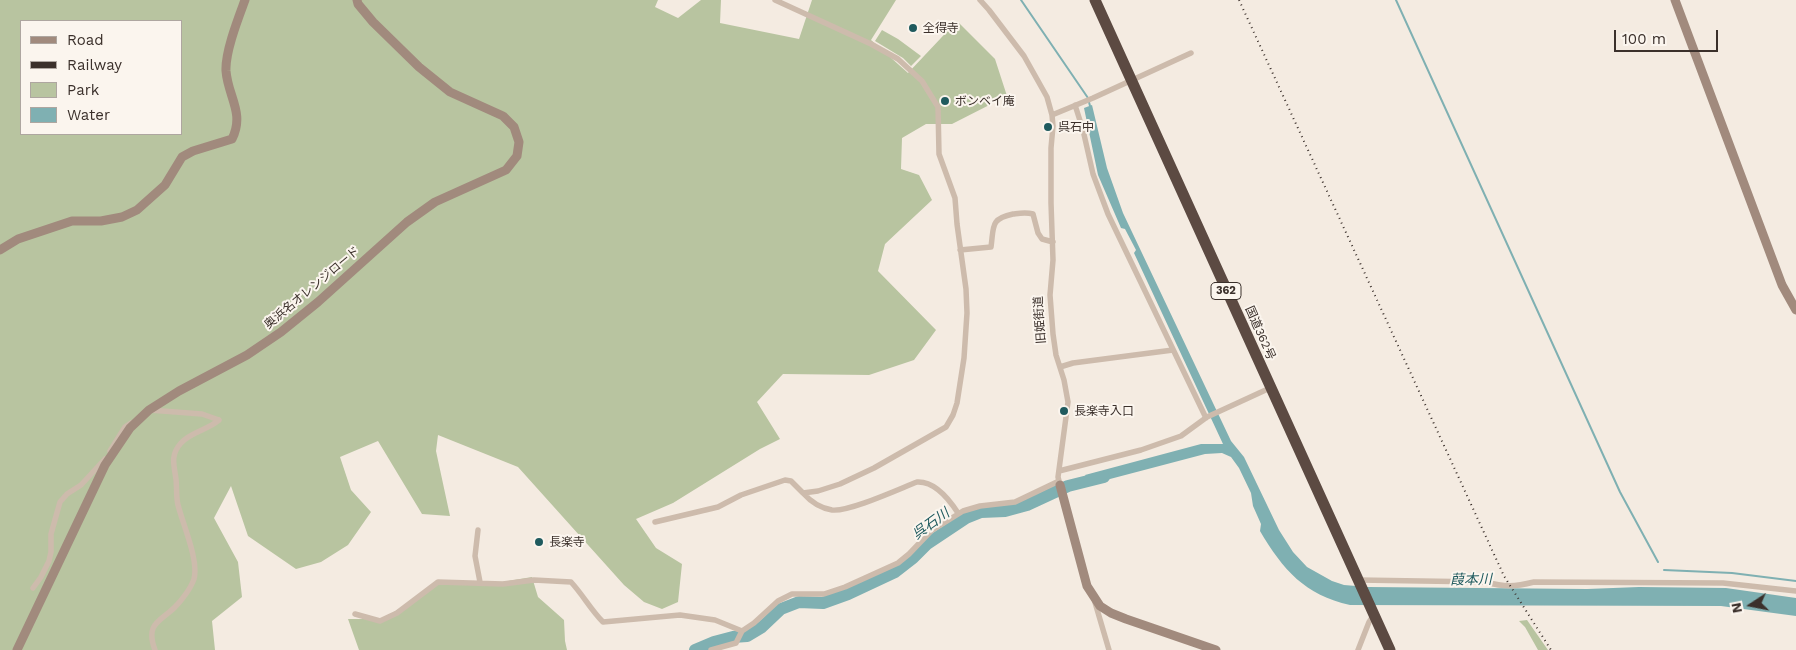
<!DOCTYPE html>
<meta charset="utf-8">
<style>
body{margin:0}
#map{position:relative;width:1796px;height:650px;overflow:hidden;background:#f4ebe1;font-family:"Work Sans",sans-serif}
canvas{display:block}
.legend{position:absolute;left:20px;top:20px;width:162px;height:115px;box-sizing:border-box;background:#fbf5ee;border:1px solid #aea6a0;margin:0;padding:6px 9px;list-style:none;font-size:15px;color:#3b302b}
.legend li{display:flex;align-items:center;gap:10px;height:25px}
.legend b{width:25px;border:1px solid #aea6a0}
.north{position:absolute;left:1726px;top:580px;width:50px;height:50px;-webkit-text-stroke:4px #fbf5ee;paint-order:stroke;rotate:259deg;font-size:14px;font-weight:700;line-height:20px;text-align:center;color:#3b302b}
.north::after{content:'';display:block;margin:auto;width:18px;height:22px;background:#3b302b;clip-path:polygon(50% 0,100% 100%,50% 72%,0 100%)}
.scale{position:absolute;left:1614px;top:30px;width:104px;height:22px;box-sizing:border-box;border:2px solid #3b302b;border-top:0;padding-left:6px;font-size:15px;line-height:18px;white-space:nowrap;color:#3b302b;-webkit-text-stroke:4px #fbf5ee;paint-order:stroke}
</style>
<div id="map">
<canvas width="1796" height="650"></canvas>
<ul class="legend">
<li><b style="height:6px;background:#a18a7d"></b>Road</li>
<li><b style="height:6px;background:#3b302b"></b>Railway</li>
<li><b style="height:14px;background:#b8c4a0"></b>Park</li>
<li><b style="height:14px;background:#7fb0b2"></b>Water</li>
</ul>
<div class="north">N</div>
<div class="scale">100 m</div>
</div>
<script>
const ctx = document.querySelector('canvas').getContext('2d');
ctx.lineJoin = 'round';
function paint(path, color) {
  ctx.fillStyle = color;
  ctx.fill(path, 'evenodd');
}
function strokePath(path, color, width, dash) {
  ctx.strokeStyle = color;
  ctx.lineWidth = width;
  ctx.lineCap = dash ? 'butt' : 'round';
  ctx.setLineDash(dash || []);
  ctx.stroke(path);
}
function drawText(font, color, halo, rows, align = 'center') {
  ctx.font = font + ' "Work Sans","Noto Sans JP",sans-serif';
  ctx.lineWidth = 4;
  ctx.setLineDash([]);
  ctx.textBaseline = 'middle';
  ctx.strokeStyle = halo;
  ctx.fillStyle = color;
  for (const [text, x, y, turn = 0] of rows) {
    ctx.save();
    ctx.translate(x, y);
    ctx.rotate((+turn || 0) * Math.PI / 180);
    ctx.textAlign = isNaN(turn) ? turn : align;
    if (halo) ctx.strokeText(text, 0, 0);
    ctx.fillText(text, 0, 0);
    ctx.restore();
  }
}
paint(new Path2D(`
 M0,0H658L655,7L678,18L701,0H721L720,23L799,39L812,0H896L871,40L908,73L957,21L995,59L1007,96L952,124H926L902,138L901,169L919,175L932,200L885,244L878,271L936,330L914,360L869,375L783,374L757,402L780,439L760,449L673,503L636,519L656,548L682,564L678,602L662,609L644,602L624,585L518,467L438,435L436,451L450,516L422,514L378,441L340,457L351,490L371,512L348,545L321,562L296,569L248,536L231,486L214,518L238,562L242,597L212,621L215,650H0ZM21,21H181V134H21Z
 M882,30L898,39L921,56L911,66L903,58L875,41Z
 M532,577L538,597L564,620L565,641L567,650H359L348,619H384L438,582L496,583Z
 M1527,620L1548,650H1538L1525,627L1519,621Z`), '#b8c4a0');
paint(new Path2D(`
 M1092,105L1107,168L1123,213L1231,441L1244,457L1279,530L1293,552L1307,567L1332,581L1344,585L1368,587L1587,589L1639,587L1726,588L1796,598V616L1721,606L1350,605C1305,595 1283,570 1260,531L1261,524L1253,506L1251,493L1239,468L1231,457L1222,453L1205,454L1091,484L1085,475L1201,444H1223L1134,253L1136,250L1125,229L1121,228L1098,175L1084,108Z`), '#7fb0b2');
strokePath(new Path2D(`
 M1021,0L1088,98L1090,106
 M1396,0L1620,492L1658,562
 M1664,570L1732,573L1796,581`), '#7fb0b2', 2);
strokePath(new Path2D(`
 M695,650L714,642L733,637L747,636L762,627L781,609L799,602L823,603L848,594L895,572L913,558L927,544L966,518L981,512L1005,511L1027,505L1068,486L1104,477`), '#7fb0b2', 12);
strokePath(new Path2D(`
 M775,0L871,44L898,59L922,81L938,107L939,154L955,198L957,224L966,289L967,313L964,358L957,403L953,415L946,427L874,468L840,484L818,491L803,493C811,502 819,508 832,510C849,512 899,489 917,482C935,481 949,499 958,513
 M980,0L989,10L1024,56L1047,97L1052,115L1053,126L1051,148V203L1053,260L1050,295L1053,334L1056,355L1064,380L1068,402L1058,477L1060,485
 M1075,105L1083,130L1093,174L1108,214L1206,418
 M1052,115L1093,98L1191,53
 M960,250L991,247C994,226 990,219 1013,214C1021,213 1026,212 1033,214L1038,233L1042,239L1053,242
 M1060,367L1073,363L1173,350
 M149,410L202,414L219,420
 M110,451L125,427L131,423
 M1059,471L1141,450L1181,436L1207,417L1270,388
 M655,522L718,507L741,495L785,480L791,481L803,493
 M478,530L475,556L480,582
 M1358,580L1485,582C1505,587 1514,587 1534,582L1723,583L1796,591
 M33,588L41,577L49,561L51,552V534L60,502L67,494L81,485L105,459
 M1094,599L1109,650
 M355,614L380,621L397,613L438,582L503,584L534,580L571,582C583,595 591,610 603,622L680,615L715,620L742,631
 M155,650C145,623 160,622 175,607C182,600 191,588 194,579C199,560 183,525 178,505C176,497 177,488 176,479C174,465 170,455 181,443C190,432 208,430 219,420
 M711,650L736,643L742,631L754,623L778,601L792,594H824L845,587L898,563L909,554L931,531L963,511L980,506L1015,502L1059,481
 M1358,650L1369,622L1373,616`), '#cdbbac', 5.5);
strokePath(new Path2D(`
 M1675,0L1782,285L1796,310
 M0,250L18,239L72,221H101L122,217L137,210L165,185L182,157L193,151L232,139C245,113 228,97 226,71C225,52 238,19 245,0
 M1060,485L1087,586L1100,606L1111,613L1126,619L1216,650
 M17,650L105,465L130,428L149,410L179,391L247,355L281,332L318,302L407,222L435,202L506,170L517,156L519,142L514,127L503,116L450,92L419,67L373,22L358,4L357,0`), '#a18a7d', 9);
strokePath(new Path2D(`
 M1095,0L1390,650`), '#5c4a42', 11);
strokePath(new Path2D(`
 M1239,0L1504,576L1551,650`), '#3b302b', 2, [1, 4]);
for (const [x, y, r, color] of [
 [913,28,5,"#1f5a5e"],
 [945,101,5,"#1f5a5e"],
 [1048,127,5,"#1f5a5e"],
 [1064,411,5,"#1f5a5e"],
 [539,542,5,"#1f5a5e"]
]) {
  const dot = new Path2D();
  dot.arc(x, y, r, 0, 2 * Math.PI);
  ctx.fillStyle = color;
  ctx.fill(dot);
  strokePath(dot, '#fbf5ee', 2);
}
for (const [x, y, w] of [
 [1226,291,30]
]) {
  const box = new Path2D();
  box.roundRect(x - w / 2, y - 8.5, w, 17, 4);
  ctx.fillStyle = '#fbf5ee';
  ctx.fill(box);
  strokePath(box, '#3b302b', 1);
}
drawText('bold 11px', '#3b302b', null, [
 ["362",1226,291]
]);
drawText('12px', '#3b302b', '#fbf5ee', [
 ["全得寺",923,28],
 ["ボンベイ庵",955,101],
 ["呉石中",1058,127],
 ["長楽寺入口",1074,411],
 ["長楽寺",549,542]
], 'left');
drawText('12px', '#3b302b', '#fbf5ee', [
 ["奥浜名オレンジロード",312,288,-40],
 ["旧姫街道",1040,320,-94],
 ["国道362号",1260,333,66]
]);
drawText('italic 14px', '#1f5a5e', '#fbf5ee', [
 ["呉石川",931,524,-36],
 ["葭本川",1471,580,-1]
]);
</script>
